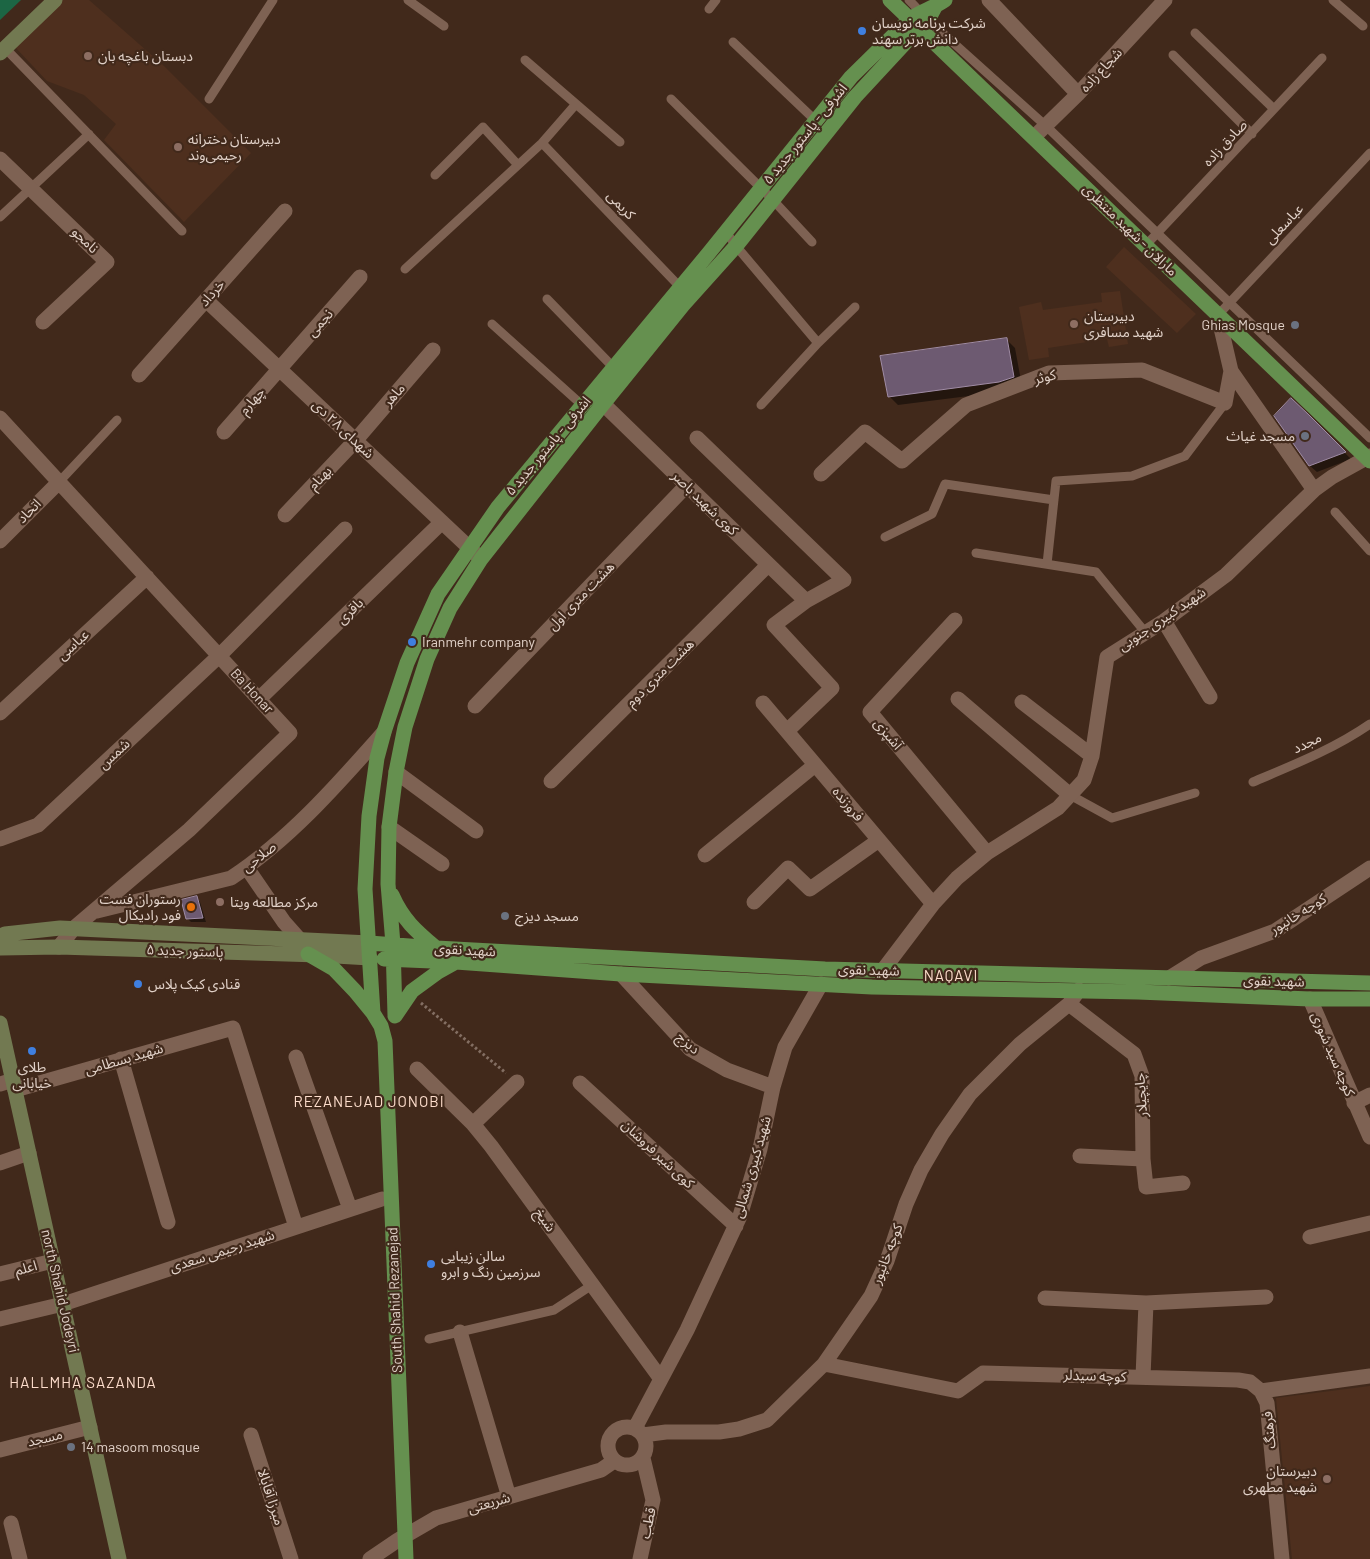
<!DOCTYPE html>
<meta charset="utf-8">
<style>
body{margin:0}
canvas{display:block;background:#41291b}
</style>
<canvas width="1370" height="1559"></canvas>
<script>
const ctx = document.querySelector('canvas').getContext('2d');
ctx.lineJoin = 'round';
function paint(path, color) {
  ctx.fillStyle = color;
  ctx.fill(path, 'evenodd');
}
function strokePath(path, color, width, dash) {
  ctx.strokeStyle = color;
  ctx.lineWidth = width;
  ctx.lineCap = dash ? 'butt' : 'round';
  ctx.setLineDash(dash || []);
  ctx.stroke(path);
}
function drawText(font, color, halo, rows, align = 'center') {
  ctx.font = font + ' Barlow,"Noto Sans Arabic",sans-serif';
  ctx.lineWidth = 4.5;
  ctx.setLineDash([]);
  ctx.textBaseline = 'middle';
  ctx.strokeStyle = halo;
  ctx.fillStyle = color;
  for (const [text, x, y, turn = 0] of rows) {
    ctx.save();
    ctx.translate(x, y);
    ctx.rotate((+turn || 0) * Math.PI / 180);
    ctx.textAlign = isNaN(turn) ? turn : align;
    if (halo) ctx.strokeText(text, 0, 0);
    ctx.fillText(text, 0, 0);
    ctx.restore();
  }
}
paint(new Path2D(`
 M62,0H89L164,66L251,153L184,222L104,140L116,124L84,95L47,81L15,47Z
 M1124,247L1196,314L1177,333L1106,267Z
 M1120,291L1128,344L1109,347L1107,339L1048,348L1049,357L1029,360L1019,307L1041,302L1043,310L1102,302L1101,293Z
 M1370,1386V1559H1292L1276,1398Z`), '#4e2f1e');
paint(new Path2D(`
 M0,0H21L0,20Z`), '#1c6644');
paint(new Path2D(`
 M1006,339L1015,348L1022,386L1008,391L898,405L889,396Z
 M1291,400L1351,459L1317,472L1310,466Z
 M196,898L200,902L206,922H191L187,918Z`), '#0007');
const building = new Path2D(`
 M1007,338L1014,377L999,382L888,397L880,356Z
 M1291,398L1308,414L1346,452L1309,466L1274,416Z
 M197,896L203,918L186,919L181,900Z`);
paint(building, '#6d5a71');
strokePath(building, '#a08ca5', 1);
strokePath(new Path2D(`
 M421,1003L506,1073`), '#836e62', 3, [2.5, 2.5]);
strokePath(new Path2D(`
 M408,0L444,26
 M909,0L928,20L1046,126L1370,438
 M1333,0L1363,26
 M709,9L716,0
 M1195,33L1274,109
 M733,42L816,121
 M5,48L182,231
 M1173,55L1252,134
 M525,60L620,142
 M209,99L273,0
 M671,99L772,199L812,242
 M542,143L680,287
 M435,175L483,127L518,165
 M0,217L89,134
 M726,232L736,246L818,343
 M1146,245L1322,58
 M405,269L542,143L576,104
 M547,299L613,367
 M1218,315L1370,153
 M492,324L582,405
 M761,405L818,343L855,307
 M59,482L117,420
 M1335,512L1370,551
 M885,537L932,514L945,484L1054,500
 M976,553L1096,572L1145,632
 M1047,564L1056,481L1132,476L1185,456L1225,403
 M1253,782C1293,765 1334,749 1370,724
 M1070,795L1112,818L1195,793
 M429,1339L554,1310L592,1285`), '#7e6253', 9);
strokePath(new Path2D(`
 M989,0L1078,94
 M1034,137L1078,94L1165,0
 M0,159L107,262L43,322
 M206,300L478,556
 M1231,371L1314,490
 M139,375L285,211
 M594,395L806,601
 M0,418L290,733L189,830L74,928L59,947
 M224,432L360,277
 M697,438L844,580L806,601L774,625L832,688L787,731
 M821,474L865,432L902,461L966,405L1049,373L1142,370L1225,403L1231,371L1218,315
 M285,515L355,441L433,350
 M0,541L59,482
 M955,620L870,712L987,853
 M1164,621L1210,697
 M259,699L442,522
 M958,699L1070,795
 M1022,702L1092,756
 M763,703L933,904
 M475,706L687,485
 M0,713L147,577
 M396,772L476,831
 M551,781L768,565
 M389,827L442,864
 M0,839L38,825L219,656L345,529
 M705,855L815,765
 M247,868L284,922L300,940
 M754,902L788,868L810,889L879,840
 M97,911L231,878C290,839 337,785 384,732
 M883,970L933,904L957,878L987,853L1058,808L1084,780L1092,756L1107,657L1164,621L1226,575L1314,490L1332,477L1370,456
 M621,974L690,1049L727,1070L773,1087
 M1169,978L1201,958L1275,931L1370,868
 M1310,999L1370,1137
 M1069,1004L1134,1054L1142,1076L1143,1159L1146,1187L1183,1183
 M296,1057L350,1209
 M121,1059L168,1222
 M417,1069L473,1124L491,1146L661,1379
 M580,1083L736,1226
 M0,1084L13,1080
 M15,1090L233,1028L296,1227
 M1354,1103L1370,1095
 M473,1124L517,1082
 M1080,1156L1143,1159
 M0,1163L29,1153
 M1310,1237L1370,1223
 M0,1274L53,1261
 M1045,1298L1146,1303L1266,1297
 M0,1319L63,1304L382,1199
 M460,1332L509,1497
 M824,1364L958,1391L983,1373L1238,1380L1250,1382L1261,1391L1370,1376
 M1143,1377L1146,1303
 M1261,1391L1267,1403L1282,1559
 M608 1446a19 19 0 1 1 38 0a19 19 0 1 1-38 0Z
 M635,1428L687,1330L740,1216L760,1149L773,1087L785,1047L821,984
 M251,1435L291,1559
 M643,1435L666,1432H719L739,1429L767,1420L824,1364L871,1296L887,1261L906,1204L921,1170L942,1134L970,1094L1020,1044L1069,1004L1079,990
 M0,1450L90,1427
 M11,1523L20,1559
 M370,1559L398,1540L436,1518L601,1470L614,1461
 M640,1559L653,1500L643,1458`), '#7e6253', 15);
strokePath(new Path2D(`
 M0,53L55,0
 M0,936L5,934L60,928L369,943
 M0,948L59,947L319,955L370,958
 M0,1023L119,1559`), '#727951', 15);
strokePath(new Path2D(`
 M890,0L1370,461
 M392,895C403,920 416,931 436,948
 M369,943L436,948L825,969L1370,983
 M308,954L334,969L355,991L373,1013L381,1026L385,1041L406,1559
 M384,959L456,962L621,974L872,987L1138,992L1310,999H1370
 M373,1013L365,889L369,816L377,758L384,732L407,663L438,594L498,507L708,254L851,77L910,19C921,11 934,8 945,0
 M395,1015L393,944L388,884L389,827L396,772L405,727L427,659L450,608L481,559L603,404L683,305L736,246L855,97L919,28L928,20L935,7
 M395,1016L412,991L438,972L456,962`), '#65904f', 15);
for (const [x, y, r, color] of [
 [862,31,5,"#3f7fe0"],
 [88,56,5,"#8d6e63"],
 [178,147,5,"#8d6e63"],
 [1074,324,5,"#8d6e63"],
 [1295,325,5,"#6b7280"],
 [1305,436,5,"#6b7280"],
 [412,642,5,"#3f7fe0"],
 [220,902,5,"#8d6e63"],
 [191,907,5,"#e8710a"],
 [505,916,5,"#6b7280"],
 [138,984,5,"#3f7fe0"],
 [32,1051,5,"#3f7fe0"],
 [431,1264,5,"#3f7fe0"],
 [71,1447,5,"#6b7280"],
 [1327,1479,5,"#8d6e63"]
]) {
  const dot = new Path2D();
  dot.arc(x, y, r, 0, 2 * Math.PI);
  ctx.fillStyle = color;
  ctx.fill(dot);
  strokePath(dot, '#41291b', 2);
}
drawText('14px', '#e1d1c8', '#41291b', [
 ["شرکت برنامه نویسان",872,23],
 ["دانش برتر سهند",872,39],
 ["دبستان باغچه بان",98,56],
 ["دبیرستان دخترانه",188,139],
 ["رحیمی‌وند",188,155],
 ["دبیرستان",1084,316],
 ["شهید مسافری",1084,332],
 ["Ghias Mosque",1285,325,"right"],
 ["مسجد غیاث",1295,436,"right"],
 ["Iranmehr company",422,642],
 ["رستوران فست",181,899,"right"],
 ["فود رادیکال",181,915,"right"],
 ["مرکز مطالعه ویتا",230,902],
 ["مسجد دیزج",515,916],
 ["قنادی کیک پلاس",148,984],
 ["طلای",32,1067,"center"],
 ["خیابانی",32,1083,"center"],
 ["سالن زیبایی",441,1256],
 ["سرزمین رنگ و ابرو",441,1272],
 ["14 masoom mosque",81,1447],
 ["دبیرستان",1317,1471,"right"],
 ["شهید مطهری",1317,1487,"right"]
], 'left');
drawText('14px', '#e1d1c8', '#41291b', [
 ["شجاع زاده",1101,70,-47],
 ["اشرفی - پاستور جدید ۵",805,134,-51],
 ["صادق زاده",1225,143,-47],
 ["کریمی",621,205,46],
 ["عباسعلی",1284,224,-47],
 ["مارالان - شهید منتظری",1130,230,44],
 ["نامجو",85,240,44],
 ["خرداد",212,293,-48],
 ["نجمی",320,323,-49],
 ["کوثر",1045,377,-14],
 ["ماهر",394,395,-49],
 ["چهارم",252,401,-49],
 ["شهدای ۲۸ دی",343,429,43],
 ["اشرفی - پاستور جدید ۵",548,446,-50],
 ["بهنام",320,478,-47],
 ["کوی شهید باصر",705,503,44],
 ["اتحاد",29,511,-45],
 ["هشت متری اول",581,596,-46],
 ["باقری",350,611,-44],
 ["شهید کبیری جنوبی",1162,619,-34],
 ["عباسی",73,645,-43],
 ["هشت متری دوم",660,673,-45],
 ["Ba Honar",252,691,47],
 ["آشپزی",888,734,50],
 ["مجدد",1307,743,-26],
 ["شمس",114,754,-43],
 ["فروزنده",848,804,50],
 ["صلاحی",259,857,-39],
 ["کوچه خانپور",1298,914,-32],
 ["شهید نقوی",465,950,3],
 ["پاستور جدید ۵",185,951,2],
 ["شهید نقوی",869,970,2],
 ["شهید نقوی",1274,981,2],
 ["دیزج",688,1043,41],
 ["کوچه سید شوری",1333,1054,67],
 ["شهید بسطامی",124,1059,-16],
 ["چایچیلار",1141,1095,-94],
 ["کوی شیر فروشان",658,1154,43],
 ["شهید کبیری شمالی",752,1167,-74],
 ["شیخ",545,1220,54],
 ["شهید رحیمی سعدی",222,1251,-18],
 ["کوچه خانپور",887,1254,-69],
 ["اعلم",26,1268,-15],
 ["north Shahid Jodeyri",60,1291,77],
 ["South Shahid Rezanejad",395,1300,-92],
 ["کوچه سیدلر",1095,1376,2],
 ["فرهنگ",1269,1430,-96],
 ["مسجد",45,1438,-14],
 ["میرزا آقابالا",271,1497,72],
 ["شریعتی",489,1503,-16],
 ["قطب",648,1523,-78]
]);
ctx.letterSpacing = '1px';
drawText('15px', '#fdddcc', '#41291b', [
 ["NAQAVI",951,976],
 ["REZANEJAD JONOBI",369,1102],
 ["HALLMHA SAZANDA",83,1383]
]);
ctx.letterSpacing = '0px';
</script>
